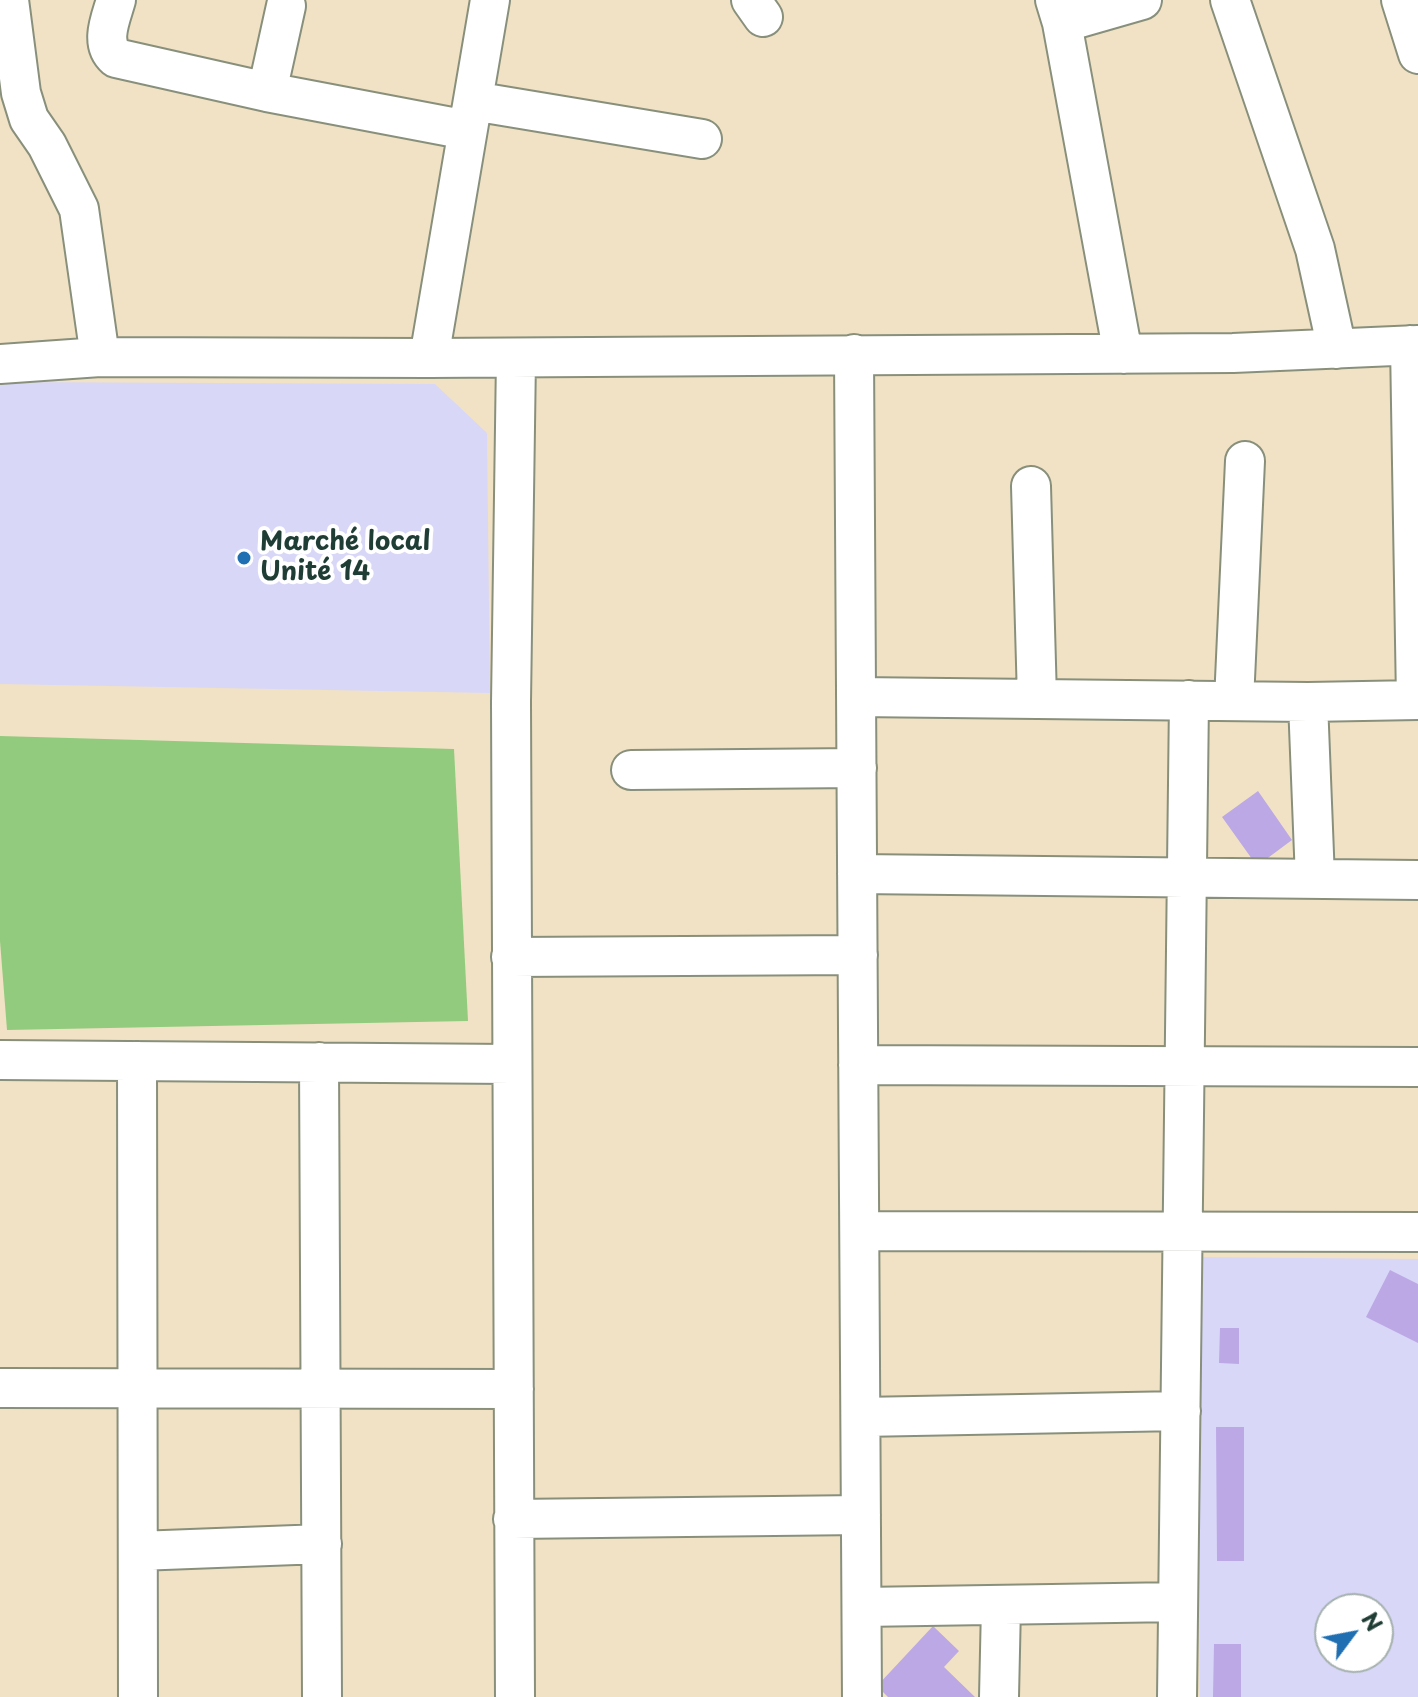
<!DOCTYPE html>
<meta charset="utf-8">
<style>
body{margin:0}
#map{position:relative;width:1418px;height:1697px;overflow:hidden;background:#f1e2c5;font-family:"Playpen Sans",sans-serif}
canvas{display:block}
.north{position:absolute;left:1314px;top:1593px;width:80px;height:80px;box-sizing:border-box;background:#fff;border:2px solid #a5b1ae;border-radius:50%;rotate:58deg;font-size:22px;font-weight:700;line-height:32px;text-align:center;color:#1f3d34}
.north::after{content:'';display:block;margin:auto;width:28px;height:36px;background:#1f6fb2;clip-path:polygon(50% 0,100% 100%,50% 72%,0 100%)}
</style>
<div id="map">
<canvas width="1418" height="1697"></canvas>
<div class="north">N</div>
</div>
<script>
const ctx = document.querySelector('canvas').getContext('2d');
ctx.lineJoin = 'round';
function paint(path, color) {
  ctx.fillStyle = color;
  ctx.fill(path, 'evenodd');
}
function strokePath(path, color, width, dash) {
  ctx.strokeStyle = color;
  ctx.lineWidth = width;
  ctx.lineCap = dash ? 'butt' : 'round';
  ctx.setLineDash(dash || []);
  ctx.stroke(path);
}
function drawText(font, color, halo, rows, align = 'center') {
  ctx.font = font + ' "Playpen Sans",sans-serif';
  ctx.lineWidth = 8;
  ctx.setLineDash([]);
  ctx.textBaseline = 'middle';
  ctx.strokeStyle = halo;
  ctx.fillStyle = color;
  for (const [text, x, y, turn = 0] of rows) {
    ctx.save();
    ctx.translate(x, y);
    ctx.rotate((+turn || 0) * Math.PI / 180);
    ctx.textAlign = isNaN(turn) ? turn : align;
    if (halo) ctx.strokeText(text, 0, 0);
    ctx.fillText(text, 0, 0);
    ctx.restore();
  }
}
paint(new Path2D(`
 M0,382L435,384L487,433L490,693L0,684Z
 M1196,1257L1418,1259V1697H1200ZM1330,1609H1378V1657H1330Z`), '#d8d7f8');
paint(new Path2D(`
 M0,736L454,749L468,1021L7,1030L0,941Z`), '#92cb7e');
paint(new Path2D(`
 M1258,791L1292,840L1257,866L1222,817Z
 M1390,1270L1418,1284V1343L1366,1317Z
 M1220,1328H1239V1364L1219,1363Z
 M1216,1427H1244V1561H1217Z
 M933,1626L959,1651L944,1667L975,1697H888L877,1686Z
 M1214,1644H1241V1697H1213Z`), '#bca8e5');
const street = new Path2D(`
 M9,0L21,93L29,119L47,145L79,209L100,357
 M116,0C111,18 99,43 116,58L267,92L467,130
 M751,0L763,17
 M1055,0L1062,23L1123,354
 M1230,0L1315,249L1337,349
 M1401,0L1418,54
 M1062,23L1142,0
 M267,92L286,6
 M473,101L702,139
 M1410,345L1416,700
 M854,354L862,1697
 M429,358L490,0
 M0,364L100,357L429,358L1233,353L1418,345
 M1031,486L1037,699
 M857,697L1308,702L1418,700
 M1234,701L1245,461
 M1308,702L1315,879
 M631,770L857,768
 M857,874L1418,880
 M511,957L858,955
 M0,1060L511,1064
 M137,1061L138,1697
 M319,1062L322,1697
 M858,1065L1418,1067
 M860,1231L1418,1232
 M0,1388L514,1389
 M861,1417L1181,1411
 M513,1519L861,1515
 M138,1551L322,1544
 M862,1607L1178,1602
 M515,1697L511,702L516,358
 M999,1697L1001,1606
 M1177,1697L1189,700`);
strokePath(street, '#88907c', 42);
strokePath(street, '#fff', 38);
for (const [x, y, r, color] of [
 [244,558,8,"#1f6fb2"]
]) {
  const dot = new Path2D();
  dot.arc(x, y, r, 0, 2 * Math.PI);
  ctx.fillStyle = color;
  ctx.fill(dot);
  strokePath(dot, '#fff', 3);
}
drawText('bold 26px', '#1f3d34', '#fff', [
 ["Marché local",260,543],
 ["Unité 14",260,573]
], 'left');
</script>
